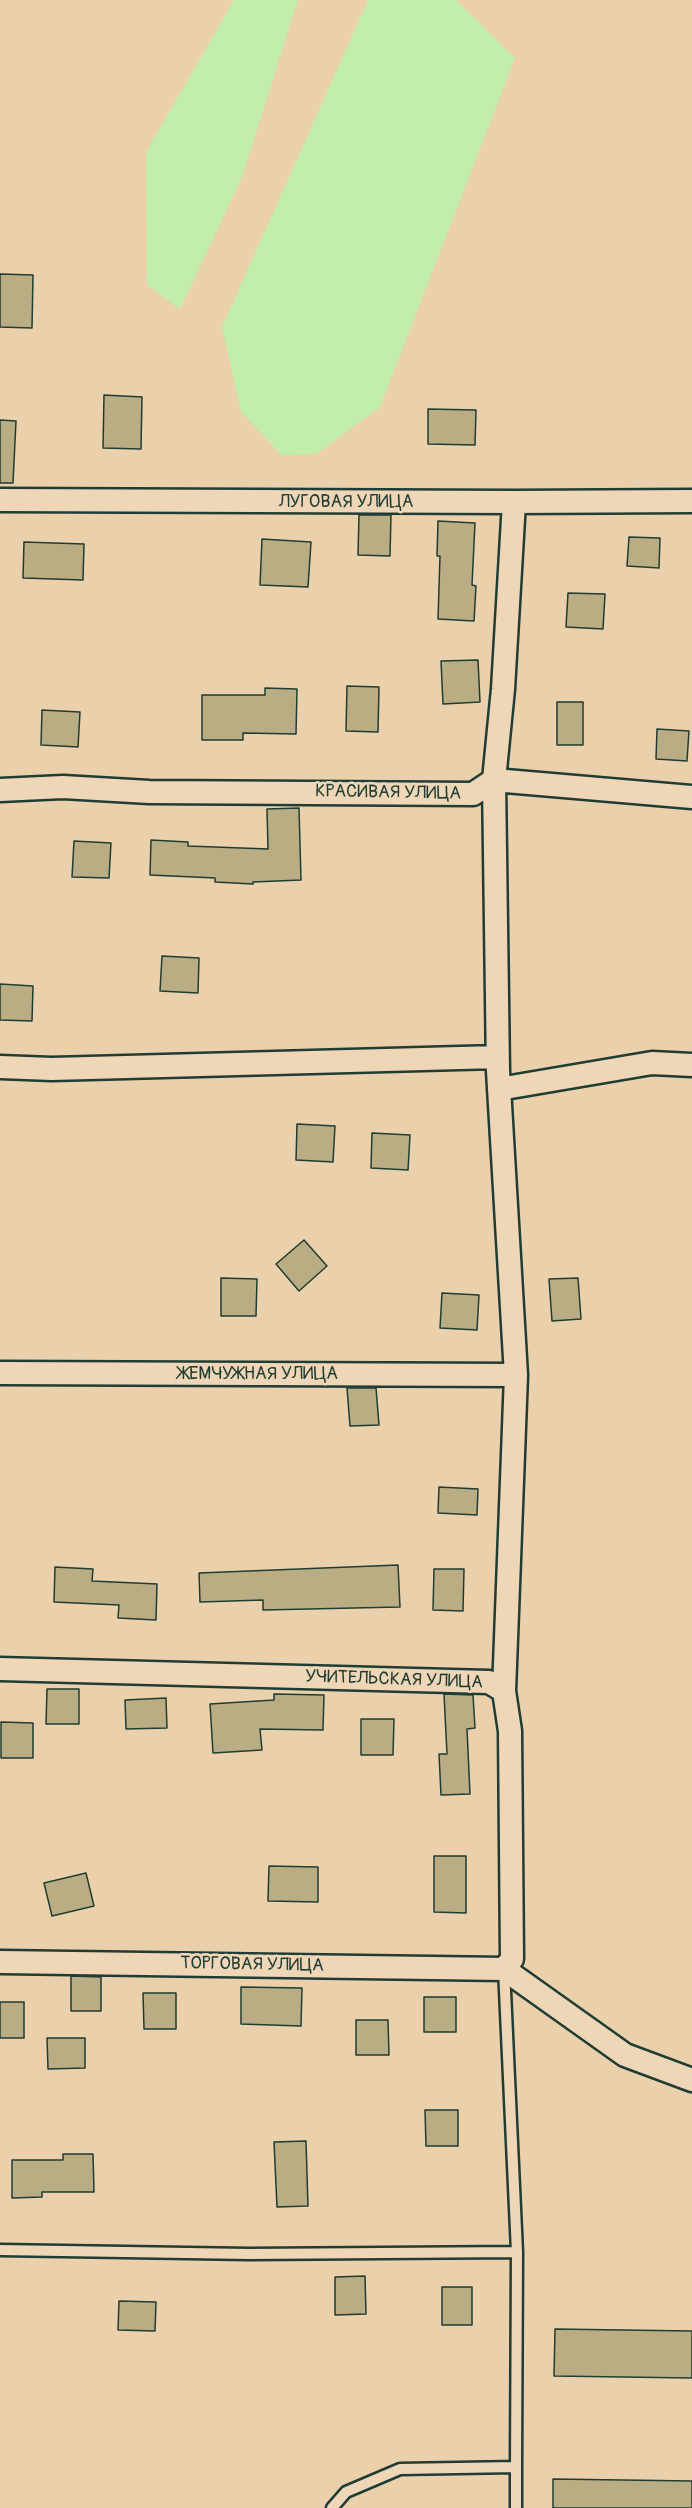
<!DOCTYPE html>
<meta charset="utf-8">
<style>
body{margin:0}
canvas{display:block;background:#ead1ac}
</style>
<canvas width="692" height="2508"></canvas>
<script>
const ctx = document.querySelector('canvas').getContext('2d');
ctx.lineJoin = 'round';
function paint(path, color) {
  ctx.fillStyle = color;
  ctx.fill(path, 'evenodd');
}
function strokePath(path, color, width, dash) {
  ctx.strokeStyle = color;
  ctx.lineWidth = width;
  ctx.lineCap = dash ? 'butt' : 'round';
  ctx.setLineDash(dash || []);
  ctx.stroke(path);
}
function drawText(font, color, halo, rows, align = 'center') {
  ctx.font = font + ' Pangolin,sans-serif';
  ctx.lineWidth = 5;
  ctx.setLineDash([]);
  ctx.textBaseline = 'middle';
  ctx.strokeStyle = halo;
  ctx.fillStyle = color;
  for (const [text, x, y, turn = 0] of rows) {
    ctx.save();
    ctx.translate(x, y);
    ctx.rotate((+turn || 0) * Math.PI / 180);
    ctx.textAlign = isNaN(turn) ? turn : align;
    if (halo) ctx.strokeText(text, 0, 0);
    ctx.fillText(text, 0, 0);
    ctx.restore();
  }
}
paint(new Path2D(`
 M234,0H298L242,177L180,309L147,285L146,152Z
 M368,0H456L515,58L380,407L316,454L282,455L241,412L222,327Z`), '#c2edaa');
const building = new Path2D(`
 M0,274L33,275L32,328L0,327Z
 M104,395L142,397L141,449L103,448Z
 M428,409L476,410L475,445L428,444Z
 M0,420L16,421L13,483H0Z
 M359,515H391L390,556L358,555Z
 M438,521L475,523L472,585L476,586L474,621L438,619L440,556H437Z
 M629,537L660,538L659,568L627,566Z
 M262,539L311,542L308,587L260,585Z
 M24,542L84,544L83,580L23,578Z
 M568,593L605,594L603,629L566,627Z
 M478,660L480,702L443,704L441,661Z
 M347,686L379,687L378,732L346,731Z
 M265,688L297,689L296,734L243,733V740H202V695H265Z
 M557,702H583V745H557Z
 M42,710L80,712L78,747L41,745Z
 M657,729L689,731L687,761L656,759Z
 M299,808L301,880L253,882V884L215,882V878L150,875L151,840L188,842V846L268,849L267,809Z
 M74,841L111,843L109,878L72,877Z
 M162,956L199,958L198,993L160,991Z
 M0,984L33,986L32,1021L0,1020Z
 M297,1124L335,1126L333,1162L296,1160Z
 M372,1133L410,1135L408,1170L371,1168Z
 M304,1240L327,1266L299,1291L276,1264Z
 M221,1278L257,1279L256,1316H221Z
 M578,1278L581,1319L552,1321L549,1279Z
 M442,1293L479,1295L477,1330L440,1328Z
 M347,1388H376L379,1425L350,1426Z
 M439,1487L478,1489L477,1515L438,1513Z
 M398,1565L400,1607L263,1610V1600L200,1602L199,1573Z
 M55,1567L93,1569L92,1581L157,1584L156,1620L118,1618L119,1605L54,1602Z
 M434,1569H464L463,1611L433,1610Z
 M47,1689H79V1724H46Z
 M274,1694L324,1695L323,1730L260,1729L262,1750L213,1753L210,1704L274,1700Z
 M444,1694L473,1695L475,1728L467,1729L470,1794L441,1795L439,1754H447Z
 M166,1698L167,1728L126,1729L125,1700Z
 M361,1719H394L393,1755H361Z
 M1,1722L33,1723V1758H1Z
 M434,1856H466V1913L434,1912Z
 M269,1866L318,1867V1902L268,1901Z
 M86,1873L94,1906L52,1916L44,1883Z
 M71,1976L101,1977V2011H71Z
 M241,1987L302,1988L301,2026L241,2024Z
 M143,1993H176V2029H144Z
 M424,1997H456V2032H424Z
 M0,2002H24V2038H0Z
 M356,2020H388L389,2055H356Z
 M47,2038H85V2068L48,2069Z
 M425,2110H458V2146H426Z
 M306,2141L308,2206L277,2207L274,2142Z
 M63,2154H93L94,2192H42V2197L12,2198V2160H63Z
 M365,2276L366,2314L335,2315V2277Z
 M442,2287H472V2325H442Z
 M119,2301L156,2302L155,2331L118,2330Z
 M555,2329L692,2331V2378L554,2376Z
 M553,2479L692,2481V2508H553Z`);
paint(building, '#bbad83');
strokePath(building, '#1f3d34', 1.5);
const lane = new Path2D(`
 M0,2250L249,2254L517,2252L504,1969
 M332,2508L346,2492L400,2469L516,2467L517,2252
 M516,2508V2467`);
const street = new Path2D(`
 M0,500L514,502L692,501
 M0,790L63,787L149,792L473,794L494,780L503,689L514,502
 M0,1067L52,1069L497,1057
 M499,1089L652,1063L692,1065
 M0,1373L516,1375
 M0,1669L489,1682L504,1691L510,1731L512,1959L504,1969
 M504,1691L516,1375L498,1071L494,780L692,797
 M0,1962L504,1969
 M504,1969L625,2055L692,2080`);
strokePath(lane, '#1f3d34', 15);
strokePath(street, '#1f3d34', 27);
strokePath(lane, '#efd6b7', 10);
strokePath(street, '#efd6b7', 22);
drawText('18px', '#1f3d34', '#efd6b7', [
 ["ЛУГОВАЯ УЛИЦА",346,502],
 ["КРАСИВАЯ УЛИЦА",388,793,1],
 ["ЖЕМЧУЖНАЯ УЛИЦА",258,1374],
 ["УЧИТЕЛЬСКАЯ УЛИЦА",394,1680,2],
 ["ТОРГОВАЯ УЛИЦА",252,1965,1]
]);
</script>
